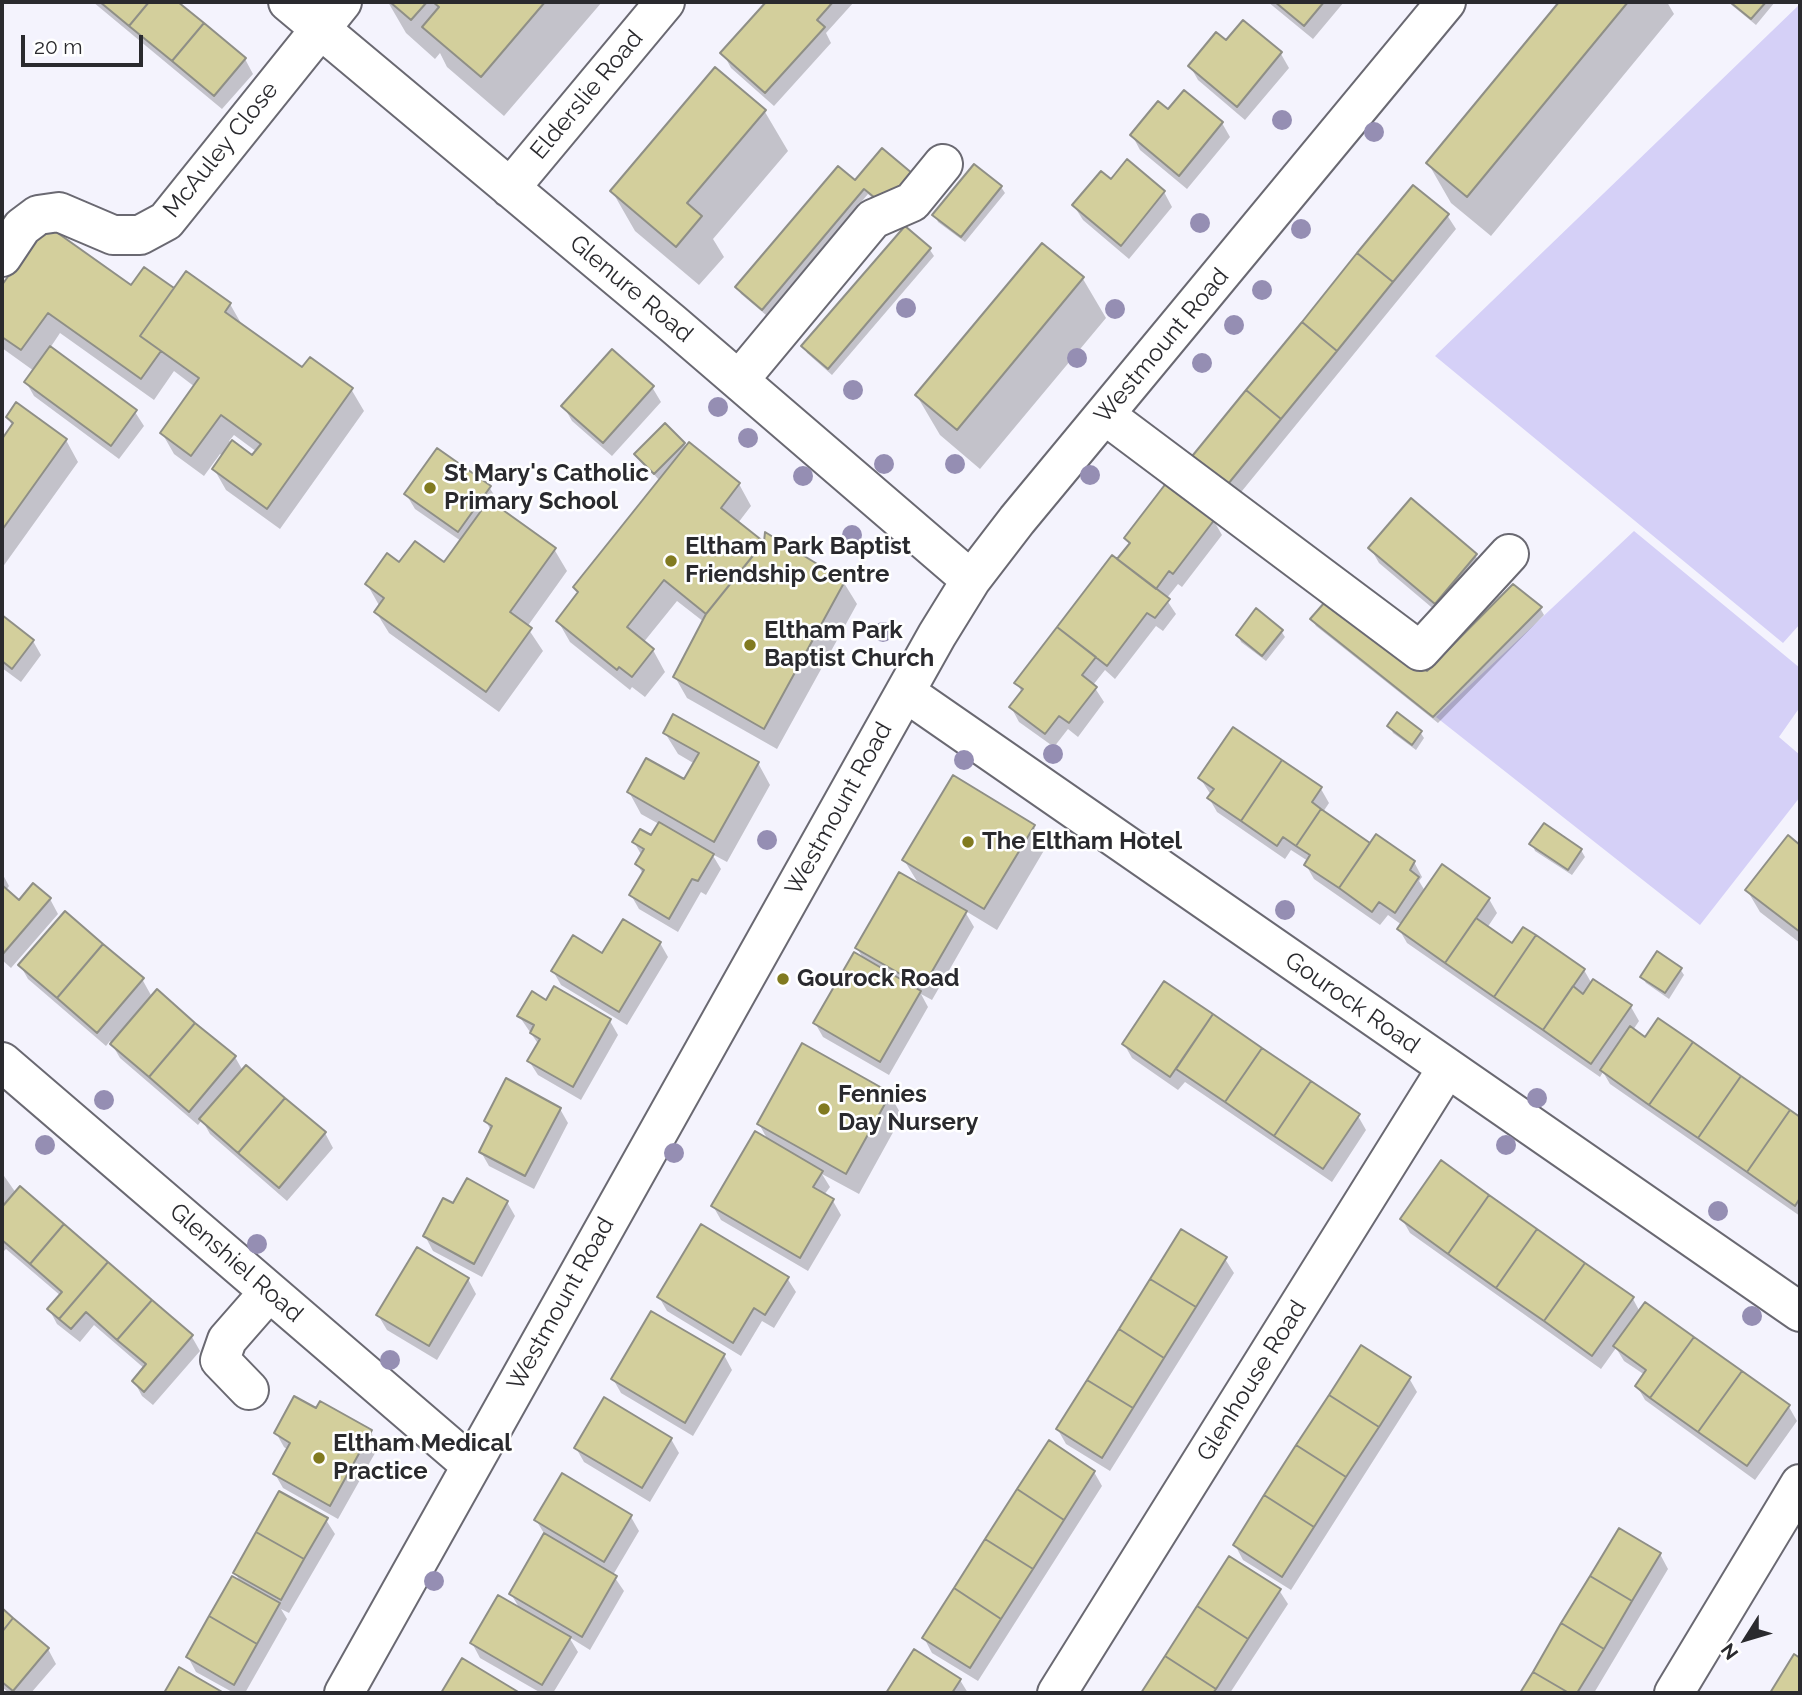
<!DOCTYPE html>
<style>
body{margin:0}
#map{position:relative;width:1802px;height:1695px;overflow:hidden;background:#f4f3fd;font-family:Raleway,sans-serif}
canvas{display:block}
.frame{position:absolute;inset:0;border:4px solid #2a2a2e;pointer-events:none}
.north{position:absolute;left:1711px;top:1604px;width:70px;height:70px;-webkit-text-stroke:5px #fff;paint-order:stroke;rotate:233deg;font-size:19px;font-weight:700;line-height:28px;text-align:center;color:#2a2a2e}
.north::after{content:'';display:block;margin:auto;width:24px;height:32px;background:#2a2a2e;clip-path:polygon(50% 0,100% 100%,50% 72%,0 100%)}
.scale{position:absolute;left:21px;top:35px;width:122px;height:32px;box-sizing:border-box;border:4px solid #2a2a2e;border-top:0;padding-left:9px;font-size:21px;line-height:24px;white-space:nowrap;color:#2a2a2e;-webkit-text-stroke:5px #fff;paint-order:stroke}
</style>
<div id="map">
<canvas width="1802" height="1695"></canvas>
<div class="frame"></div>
<div class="north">N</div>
<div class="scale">20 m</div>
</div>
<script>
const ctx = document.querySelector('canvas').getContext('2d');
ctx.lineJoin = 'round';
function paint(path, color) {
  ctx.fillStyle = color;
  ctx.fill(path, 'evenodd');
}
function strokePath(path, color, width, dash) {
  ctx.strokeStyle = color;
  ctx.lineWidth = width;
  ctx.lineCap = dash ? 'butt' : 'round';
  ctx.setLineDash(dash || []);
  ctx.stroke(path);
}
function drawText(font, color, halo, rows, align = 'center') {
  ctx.font = font + ' Raleway,sans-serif';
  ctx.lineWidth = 5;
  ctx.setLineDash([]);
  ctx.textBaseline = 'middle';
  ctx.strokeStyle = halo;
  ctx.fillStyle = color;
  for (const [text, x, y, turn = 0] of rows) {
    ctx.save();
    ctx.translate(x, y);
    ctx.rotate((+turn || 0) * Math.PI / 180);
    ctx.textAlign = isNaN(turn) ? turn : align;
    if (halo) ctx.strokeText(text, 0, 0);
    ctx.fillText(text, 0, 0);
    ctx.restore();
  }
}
paint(new Path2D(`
 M1800,4V624L1783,643L1435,356Z
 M1634,531L1800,668V707L1779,737L1800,755V797L1700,925L1436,717Z`), '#d5d0f7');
paint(new Path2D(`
 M93,2H175L245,59L253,74L222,109Z
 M388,2H602L504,116L447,67L440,53L435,59L406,33Z
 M769,2H854L826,33L831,43L774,106L731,68L723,53Z
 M1268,2H1344L1313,39Z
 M1561,2H1667L1674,14L1491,236L1451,203L1428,163Z
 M1728,2H1775L1756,25Z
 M1243,22L1281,54L1289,68L1245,120L1198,80L1190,66L1226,43Z
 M716,70L765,112L788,151L713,239L724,257L699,285L635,231L612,191Z
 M1168,112L1222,123L1230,137L1187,189L1140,150L1132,135Z
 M882,151L889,212L868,194L766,315L741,294L737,287L855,183Z
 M1127,162L1164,192L1172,207L1129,259L1083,220L1074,206L1111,182Z
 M1001,187L1005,193L965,242L938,222L935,215Z
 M1447,215L1456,229L1233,502L1191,460Z
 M45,227L131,288L175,291L230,304L242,325L302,370L351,389L364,411L280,529L226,490L214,469L223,456L220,454L204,476L174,454L162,433L195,387L174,371L154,400L60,333L50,348L135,412L144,426L119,459L34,396L26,382L34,371L2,348V288ZM234,435L257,452L253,458L229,441Z
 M905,228L930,250L934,256L832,375L807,353L804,347Z
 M1042,245L1083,279L1106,318L980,469L940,435L917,396Z
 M652,387L661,402L612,456L572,421L564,407Z
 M8,418L66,440L78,462L2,568V442L13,427Z
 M684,444L686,448L739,484L751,506L738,523L765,545L767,535L844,583L857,604L777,749L687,698L675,677L704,622L677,601L643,643L653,650L665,672L645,697L632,687L630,690L570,642L558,621L660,481L636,455Z
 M1167,485L1214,521L1222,535L1182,587L1178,584L1166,599L1176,614L1163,631L1156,626L1115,679L1105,670L1093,685L1104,702L1078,737L1068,729L1054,747L1019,722L1011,707L1022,693L1017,683L1130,546L1126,538Z
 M489,487L498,501L494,506L554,549L567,571L527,627L543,651L499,712L389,633L376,612L380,607L367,584L399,565L445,564L461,541L415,509L406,494Z
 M1371,549L1475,555L1484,570L1443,617L1379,563Z
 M1540,608L1544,615L1438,723L1316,626L1312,619L1427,673Z
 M2,618L33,641L41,655L21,682L2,668Z
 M1281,631L1285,637L1266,661L1241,642L1238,635Z
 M1390,726L1420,732L1424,738L1416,750L1393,733Z
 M665,733L758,763L770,785L727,862L712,854L721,869L706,895L701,892L678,932L639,909L631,895L643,874L637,864L642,856L634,842L652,838L659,824L641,814L629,792L685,781L695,764L678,754Z
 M1200,778L1321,789L1329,803L1323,812L1371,845L1414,862L1422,877L1419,881L1425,891L1489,899L1497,913L1487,928L1512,946L1584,970L1592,984L1594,981L1631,1007L1639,1021L1633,1030L1646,1039L1659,1021L1800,1120V1216L1610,1084L1603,1072L1600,1077L1407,943L1399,929L1402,925L1388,915L1380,925L1314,879L1306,865L1308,861L1291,850L1285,859L1217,812L1209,798L1211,795Z
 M1033,826L1046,847L997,930L964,910L974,927L932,1000L921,994L928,1007L889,1075L823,1037L815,1023L864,960L857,948L920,886L904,860Z
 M1789,838L1800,847V943L1760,912L1747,890Z
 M1532,844L1581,850L1585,857L1572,875L1535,851Z
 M2,873L9,886L6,890L20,902L50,899L58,914L11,968L2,960Z
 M660,943L668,957L627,1025L561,985L553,971Z
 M20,965L142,979L152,997L235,1057L243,1071L325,1133L333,1148L287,1201L210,1134L202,1120L198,1125L120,1058L110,1041L106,1046L28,979Z
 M1680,969L1684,975L1669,999L1646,983L1642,977Z
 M1165,983L1358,1116L1366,1130L1332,1182L1185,1082L1178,1090L1132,1058L1124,1044Z
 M547,1003L610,1021L618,1035L581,1100L538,1075L529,1061L539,1045L519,1016Z
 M890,1095L902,1116L859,1194L822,1174L830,1187L824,1195L833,1201L841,1215L808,1271L721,1220L713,1206L769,1142L759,1124Z
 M560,1109L568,1123L534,1189L489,1166L481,1152L491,1131L486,1121Z
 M2,1173L16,1193L20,1188L192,1337L200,1351L153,1405L142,1396L134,1381L145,1369L94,1325L80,1342L57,1324L49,1309L61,1296L6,1249L2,1253Z
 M507,1202L515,1216L482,1277L433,1251L425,1236L454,1205Z
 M1402,1219L1633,1299L1640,1312L1789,1407L1797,1421L1755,1480L1645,1400L1637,1386L1645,1375L1624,1361L1616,1348L1601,1369L1410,1233Z
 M1225,1259L1234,1273L1110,1471L1066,1444L1058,1430Z
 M787,1278L796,1292L774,1328L762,1321L741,1356L667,1311L659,1297Z
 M468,1279L476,1294L437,1360L387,1330L378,1315Z
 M724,1355L732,1370L693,1436L621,1393L613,1379Z
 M1409,1378L1417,1392L1291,1590L1243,1560L1235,1545Z
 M316,1410L370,1431L379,1446L338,1519L283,1488L275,1474L288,1450L284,1447L276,1433Z
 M671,1439L679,1453L650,1502L584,1462L576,1448Z
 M1094,1472L1102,1486L978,1681L932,1653L924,1638Z
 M631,1517L639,1531L613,1575L624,1591L590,1650L569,1637L578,1652L553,1693H541L480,1658L472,1643L520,1609L511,1594L545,1535L536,1520Z
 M326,1520L335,1534L289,1613L281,1609L287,1619L245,1693H234L196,1672L188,1657L241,1583L235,1573Z
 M1619,1530L1660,1554L1668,1569L1594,1693H1522Z
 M1230,1558L1279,1590L1288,1604L1230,1693H1143Z
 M2,1610L48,1649L56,1664L31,1693H9L2,1687Z
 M915,1652L960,1680L968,1693H888Z`), '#0003');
const building = new Path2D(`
 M100,2H149L129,26Z
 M149,2H178L204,23L172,61L129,26Z
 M390,2H427L411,20Z
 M433,2H545L481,77L422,27L439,7Z
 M766,2H833L817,20L825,27L765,93L720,53Z
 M1275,2H1324L1304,26Z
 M1559,2H1628L1467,197L1426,163Z
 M1730,2H1766L1751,19Z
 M1243,20L1282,52L1237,107L1188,66L1216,32L1226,40Z
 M204,23L246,58L214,96L172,61Z
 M715,67L766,110L687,203L702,216L676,247L610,191Z
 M1184,90L1223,122L1179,176L1130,135L1158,101L1168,109Z
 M882,148L913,174L885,206L864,189L762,310L735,287L838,166L855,180Z
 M1127,159L1165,191L1121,246L1072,205L1101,171L1111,179Z
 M974,164L1002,186L961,237L932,215Z
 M1413,185L1449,214L1393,282L1357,253Z
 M45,224L131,285L144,267L174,288L140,336L161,351L141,379L48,313L21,350L2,337V285Z
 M905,226L931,248L828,369L801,346Z
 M1042,243L1084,277L957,430L915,395Z
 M1357,253L1393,282L1337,351L1302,322Z
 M186,271L231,303L225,312L302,367L310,357L353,388L267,509L212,469L232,440L252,455L261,444L221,415L191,456L160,433L199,378L140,336Z
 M1302,322L1337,351L1281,419L1246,390Z
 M50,346L137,410L111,446L24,382Z
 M612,349L654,386L603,443L561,406Z
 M1246,390L1281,419L1224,489L1189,460Z
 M16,402L67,439L2,530V439L13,423L6,417Z
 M665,423L685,443L654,474L634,454Z
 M689,442L740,483L721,508L764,542L706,614L664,580L627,627L654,649L632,677L619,667L617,670L556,621L578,592L573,587Z
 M437,448L491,486L458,532L404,494Z
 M1167,482L1215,519L1173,574L1169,571L1156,589L1117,559L1130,543L1124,538Z
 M1411,498L1477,554L1435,604L1368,548Z
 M489,500L556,548L510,612L532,628L486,692L374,612L384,598L365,584L387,553L399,562L415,541L444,562Z
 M765,532L845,581L764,729L673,677L706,614L764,542Z
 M1112,555L1170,599L1155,618L1147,613L1107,666L1057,627Z
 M1513,584L1542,607L1433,717L1310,619L1332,594L1427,671Z
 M1256,608L1283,630L1262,656L1236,635Z
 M2,615L34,640L12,669L2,661Z
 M1057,627L1096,657L1082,675L1097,687L1069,723L1059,716L1045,734L1009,707L1023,689L1014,683Z
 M1397,712L1422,731L1412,745L1387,726Z
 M673,714L759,762L714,842L627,792L646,758L684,779L699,753L663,733Z
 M1233,727L1282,760L1241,821L1207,798L1214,789L1198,778Z
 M1282,760L1322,787L1312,802L1321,809L1296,846L1283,837L1277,846L1241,821Z
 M953,775L1035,825L984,909L902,860Z
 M1321,809L1370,843L1339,888L1304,865L1310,855L1296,846Z
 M659,822L714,854L698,881L692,879L669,919L629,895L644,870L635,864L644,849L632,842L640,829L651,835Z
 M1544,823L1582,849L1568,870L1529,844Z
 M1376,834L1415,861L1410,870L1419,877L1395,913L1379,902L1372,912L1339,888Z
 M1788,835L1800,845V932L1745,890Z
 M1442,864L1490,898L1445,963L1397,929Z
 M899,872L967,911L923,987L855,948Z
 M33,883L51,898L2,955V885L19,900Z
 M65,911L103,944L57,998L18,965Z
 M1476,918L1512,943L1523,927L1536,935L1494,997L1445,963Z
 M623,919L661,942L619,1012L551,971L573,935L602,953Z
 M1536,935L1585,969L1543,1030L1494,997Z
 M103,944L144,978L97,1033L57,998Z
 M1657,951L1682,968L1665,993L1640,977Z
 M854,952L921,991L880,1062L813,1023Z
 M1593,979L1632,1005L1591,1064L1543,1030L1573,986L1583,994Z
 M1164,981L1213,1014L1170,1077L1122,1044Z
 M554,986L611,1019L573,1087L527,1061L540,1039L530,1033L534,1025L517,1016L532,991L546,1000Z
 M157,989L195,1023L149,1077L110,1044Z
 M1213,1014L1262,1048L1225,1102L1176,1069Z
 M1658,1018L1693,1042L1649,1105L1600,1070L1630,1026L1645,1037Z
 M195,1023L236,1056L189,1112L149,1077Z
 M1693,1042L1741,1076L1698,1138L1649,1105Z
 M802,1043L891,1093L846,1174L757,1124Z
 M1262,1048L1311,1081L1274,1136L1225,1102Z
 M246,1065L285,1098L238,1153L199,1119Z
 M1741,1076L1790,1110L1747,1172L1698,1138Z
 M506,1078L561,1108L525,1176L479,1152L492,1126L484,1121Z
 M1311,1081L1360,1114L1323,1169L1274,1136Z
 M285,1098L326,1132L279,1188L238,1153Z
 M1790,1110L1800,1117V1198L1795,1206L1747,1172Z
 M755,1131L823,1171L813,1187L834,1199L800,1258L711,1206Z
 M1441,1160L1489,1195L1448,1254L1400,1219Z
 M467,1178L508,1201L474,1264L423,1236L443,1198L453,1203Z
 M20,1186L64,1224L30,1264L2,1240V1207Z
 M1489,1195L1537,1229L1496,1288L1448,1254Z
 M64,1224L108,1262L59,1319L47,1309L62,1292L30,1264Z
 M701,1224L789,1277L765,1315L754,1308L733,1343L657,1297Z
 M1181,1229L1227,1257L1196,1307L1150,1279Z
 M1537,1229L1585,1263L1544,1321L1496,1288Z
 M417,1247L469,1278L429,1346L376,1315Z
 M108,1262L152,1300L117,1340L86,1312L71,1329L59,1319Z
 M1585,1263L1634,1297L1592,1356L1544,1321Z
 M1150,1279L1196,1307L1164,1358L1119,1329Z
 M152,1300L193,1335L144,1392L132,1381L146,1364L117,1340Z
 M1645,1302L1694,1337L1650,1398L1635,1386L1646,1370L1613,1346Z
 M651,1311L725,1354L685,1423L611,1379Z
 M1119,1329L1164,1358L1133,1408L1087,1380Z
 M1694,1337L1742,1371L1698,1432L1650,1398Z
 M1361,1345L1411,1377L1379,1427L1329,1395Z
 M1742,1371L1790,1405L1747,1466L1698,1432Z
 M1087,1380L1133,1408L1102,1458L1056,1429Z
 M1329,1395L1379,1427L1346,1477L1296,1445Z
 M294,1396L316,1408L320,1401L372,1430L330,1506L273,1474L290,1443L274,1433Z
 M604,1397L672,1438L642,1488L574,1448Z
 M1049,1440L1095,1471L1064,1520L1017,1489Z
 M1296,1445L1346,1477L1314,1527L1264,1495Z
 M562,1473L632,1515L604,1562L534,1520Z
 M1017,1489L1064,1520L1033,1569L985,1539Z
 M279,1491L328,1518L304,1559L256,1532Z
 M1264,1495L1314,1527L1282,1577L1233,1545Z
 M1619,1528L1661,1553L1632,1601L1590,1576Z
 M256,1532L304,1559L281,1600L233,1573Z
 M544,1533L617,1576L582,1637L509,1594Z
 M985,1539L1033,1569L1001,1619L954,1588Z
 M1229,1556L1281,1589L1248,1639L1197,1606Z
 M232,1576L280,1603L257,1644L209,1616Z
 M1590,1576L1632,1601L1604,1649L1561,1623Z
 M954,1588L1001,1619L970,1668L922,1638Z
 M498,1595L571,1637L542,1685L470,1643Z
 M1197,1606L1248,1639L1216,1689L1165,1656Z
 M2,1608L13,1618L2,1632Z
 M209,1616L257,1644L234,1685L186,1657Z
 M13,1618L49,1648L13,1691L2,1682V1632Z
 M1561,1623L1604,1649L1577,1693H1569L1533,1672Z
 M914,1649L961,1679L952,1693H886Z
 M1794,1654L1800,1658V1693H1770Z
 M1165,1656L1216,1689L1213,1693H1141Z
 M462,1658L520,1693H441Z
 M179,1667L224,1693H164Z
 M1533,1672L1569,1693H1520Z`);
paint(building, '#d3cf9c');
strokePath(building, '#8f8f86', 2);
const minor = new Path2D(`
 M288,2L672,323L971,580
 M510,188L665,2
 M2,257L22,227L38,215L59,212L113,235H140L166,221L342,2
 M739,380L873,219L912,202L943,164
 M1105,415L1420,651L1509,554
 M905,692L1800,1312
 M2,1062L471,1465
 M249,1390L220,1360L227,1340L269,1292
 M344,1693L937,635L971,580L1017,520L1446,2
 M1057,1693L1447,1068
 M1674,1693L1800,1484`);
strokePath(minor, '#6a6972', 42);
strokePath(minor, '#fff', 38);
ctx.fillStyle = '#958eb3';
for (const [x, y] of [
 [1282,120],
 [1374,132],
 [1200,223],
 [1301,229],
 [1262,290],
 [906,308],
 [1115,309],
 [1234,325],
 [1077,358],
 [1202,363],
 [853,390],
 [718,407],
 [748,438],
 [884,464],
 [955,464],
 [1090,475],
 [803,476],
 [852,535],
 [883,632],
 [1053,754],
 [964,760],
 [767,840],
 [1285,910],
 [1537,1098],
 [104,1100],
 [45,1145],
 [1506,1145],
 [674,1153],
 [1718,1211],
 [257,1244],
 [1752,1316],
 [390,1360],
 [434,1581]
]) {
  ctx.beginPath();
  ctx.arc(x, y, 10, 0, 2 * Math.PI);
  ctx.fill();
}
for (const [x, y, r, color] of [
 [430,488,7,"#817a20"],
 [671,561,7,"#817a20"],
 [750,645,7,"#817a20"],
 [968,842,7,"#817a20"],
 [783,979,7,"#817a20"],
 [824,1109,7,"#817a20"],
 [319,1458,7,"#817a20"]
]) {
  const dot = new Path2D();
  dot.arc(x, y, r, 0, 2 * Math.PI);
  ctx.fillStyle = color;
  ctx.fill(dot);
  strokePath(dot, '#fff', 2.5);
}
drawText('24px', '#2a2a2e', '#fff', [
 ["Elderslie Road",587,95,-50],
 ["McAuley Close",221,150,-51],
 ["Glenure Road",631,289,40],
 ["Westmount Road",1162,346,-50],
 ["Westmount Road",839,809,-61],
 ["Gourock Road",1352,1003,35],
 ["Glenshiel Road",236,1263,41],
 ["Westmount Road",561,1304,-61],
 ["Glenhouse Road",1252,1381,-58]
]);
drawText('bold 24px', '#2a2a2e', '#fff', [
 ["St Mary's Catholic",444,474],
 ["Primary School",444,502],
 ["Eltham Park Baptist",685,547],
 ["Friendship Centre",685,575],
 ["Eltham Park",764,631],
 ["Baptist Church",764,659],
 ["The Eltham Hotel",982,842],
 ["Gourock Road",797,979],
 ["Fennies",838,1095],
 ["Day Nursery",838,1123],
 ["Eltham Medical",333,1444],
 ["Practice",333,1472]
], 'left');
</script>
